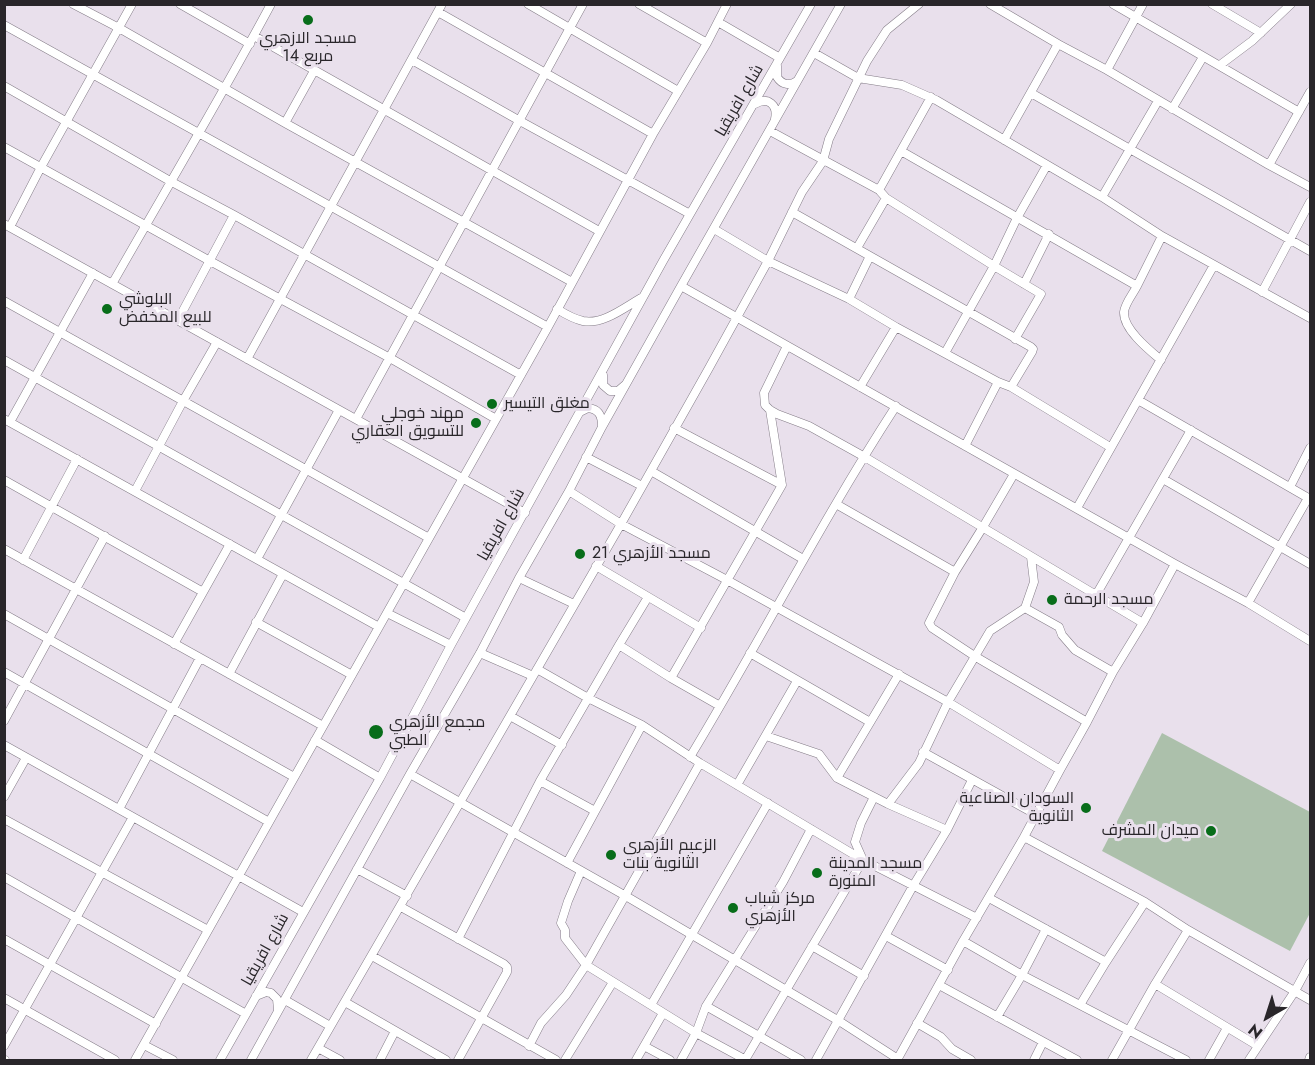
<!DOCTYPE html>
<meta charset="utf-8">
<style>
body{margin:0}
#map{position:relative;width:1315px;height:1065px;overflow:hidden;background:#e9e0ec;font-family:Jost,sans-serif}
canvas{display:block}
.frame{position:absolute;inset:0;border:6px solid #29262a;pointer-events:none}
.north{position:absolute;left:1237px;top:987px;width:60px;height:60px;-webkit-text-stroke:4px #e9e0ec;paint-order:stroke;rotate:219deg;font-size:16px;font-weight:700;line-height:24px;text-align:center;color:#29262a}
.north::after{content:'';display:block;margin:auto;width:21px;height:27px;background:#29262a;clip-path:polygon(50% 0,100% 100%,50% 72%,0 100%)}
</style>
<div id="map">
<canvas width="1315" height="1065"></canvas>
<div class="frame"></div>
<div class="north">N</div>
</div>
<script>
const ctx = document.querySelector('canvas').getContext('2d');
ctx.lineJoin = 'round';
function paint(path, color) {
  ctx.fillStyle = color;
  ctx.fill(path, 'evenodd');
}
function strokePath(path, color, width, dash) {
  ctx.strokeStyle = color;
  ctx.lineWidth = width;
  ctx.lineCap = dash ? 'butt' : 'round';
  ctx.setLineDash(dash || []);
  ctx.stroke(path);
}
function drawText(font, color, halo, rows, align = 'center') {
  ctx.font = font + ' Jost,Cairo,sans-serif';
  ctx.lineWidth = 6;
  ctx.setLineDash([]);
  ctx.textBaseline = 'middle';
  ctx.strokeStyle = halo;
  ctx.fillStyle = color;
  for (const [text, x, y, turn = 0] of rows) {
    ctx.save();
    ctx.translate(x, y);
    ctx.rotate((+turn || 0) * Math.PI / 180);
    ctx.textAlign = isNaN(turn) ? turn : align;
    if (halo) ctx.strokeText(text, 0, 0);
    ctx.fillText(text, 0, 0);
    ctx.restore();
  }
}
paint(new Path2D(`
 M1162,733L1310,812V913L1290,951L1102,851Z`), '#acc0ab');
const minor = new Path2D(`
 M73,4L119,28L285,123L572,282
 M180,4L250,44
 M528,4L678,91
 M639,4L707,43
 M990,4L1058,44L1107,70L1269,165L1310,187
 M1113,4L1299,112
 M1212,4L1261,33
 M438,12L653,134
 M718,22L780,58
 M4,25L548,327
 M254,36L599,231
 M814,53L858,78L902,85L936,100L1102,197L1162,236L1310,318
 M412,60L520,121L690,214
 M1220,65L1252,41L1291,4
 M777,66V77C782,85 790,86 797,81
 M1107,70L1143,4
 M4,86L170,181L234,215L521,375
 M1031,93L1310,251
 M755,104C768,96 778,105 775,119
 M1172,109L1203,57
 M285,123L314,71
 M770,131L879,190
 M1004,140L1058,44
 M4,147L210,261L390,358L496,419
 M901,151L1137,286C1133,294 1125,303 1124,312C1123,329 1149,350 1161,360
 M1269,165L1310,92
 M1102,197L1158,101
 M886,198L994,266L1041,294L1015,339
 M792,212L1031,347L1033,349L1032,352L1011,387
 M4,224L525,513
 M10,227L41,167L132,4
 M714,229L768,261L849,299L896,327L998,382L1011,387L1110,447
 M857,248L886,198L879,190L931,97
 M112,284C165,191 220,99 271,4
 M1024,284L1049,234
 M681,286L1175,564L1248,603L1310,641
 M1137,286L1162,236
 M1262,292L1310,202
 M849,299L870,256
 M4,301L429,538
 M557,309C565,314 574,319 583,321C604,325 626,306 643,297
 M178,320L234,215
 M787,346L764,393L765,405L770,410L777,414L809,426L863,456L1143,623
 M945,353L994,266L1017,218L1047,165
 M247,359L442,4
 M4,360L466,618
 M603,375V385L610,391H618L625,385
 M860,387L896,327
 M1138,400L1310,499
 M580,412L588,408C599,409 602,416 602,426
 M4,419L379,627
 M356,419L583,4
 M10,422L93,273
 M674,428L782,485
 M965,446L998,382
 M586,457L642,486
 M651,471L803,559
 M1014,474L983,527L955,572L929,623L932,628L976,657L1087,722
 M1163,479L1310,564
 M4,480L203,592
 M1290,487L1310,448
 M135,491L183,401L217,342
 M569,491L621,524L727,580L948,702L1060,770
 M836,504L955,572
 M1077,508L1214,265
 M4,549L323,726
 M257,559L339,410
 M23,560L77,459
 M596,566L701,628
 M519,578L574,604
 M1096,595L1191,430
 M1248,603L1308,498
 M1025,608L1059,627L1062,635L1075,650L1113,672
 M387,613L451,645
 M4,614L294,777
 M256,622L352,675
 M174,644L230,544
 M619,645L671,678L720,706
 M480,653L533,676
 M750,653L870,722
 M537,669L588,698L642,725L700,763L863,860L977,918
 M4,672L269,822
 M229,674L283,574
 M671,678L782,485L770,410
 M510,716L562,745
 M4,721L105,536
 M766,736L819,754L837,778L888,804L947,830
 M315,740L380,778
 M4,745L303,912
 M923,752L1035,814
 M690,757C760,641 822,520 896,406
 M410,774L624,895L839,1021L898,1059
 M837,778L899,674
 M540,781L595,811
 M737,785L797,681
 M4,797L26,758
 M888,804L919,763L948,702L990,631L1025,608L1034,582L1031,557
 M119,809L200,658
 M4,819L208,930
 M1024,837L1145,902L1188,930L1310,1000
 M567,863L642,725
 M357,869L407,896
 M581,871L568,901L561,923L565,930V938L586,965L696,1033L746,1060
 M4,877L246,1014
 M989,898L1106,962
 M401,907L504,964L507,967V972L458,1060
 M886,936L948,970
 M4,939L156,1024
 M458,939L540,781L619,645L648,597
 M963,941L1022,975L1186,1060
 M812,946L864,976
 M372,956L556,1060
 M1155,984L1258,1046
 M939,985L1077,1060
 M256,996L266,992L271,993L277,999L278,1010
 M4,998L115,1060
 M285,1000L330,1026
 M345,1002L446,1060
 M651,1005L768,803
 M1080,1005L1106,962L1145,902
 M706,1006L801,1060
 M997,1017L1022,975L1046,929
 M917,1023L941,1037L952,1049L971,1060
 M144,1045L173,1060
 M4,1046L133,817
 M529,1046L541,1023L566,995L586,965L700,763
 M644,1046L670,1060
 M318,1048L340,1060
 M4,1060H5
 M135,1060L548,327L653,134L707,43L727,4
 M220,1060L380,778L451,645L663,261L811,4
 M251,1060L410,774L480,653L519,578L569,491L602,427L681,286L841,4
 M311,1060L621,524L709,368L768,261L802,192L823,161L829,139L867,61L887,30L919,4
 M380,1060L395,1031
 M565,1060L613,982
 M636,1060L663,1013
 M681,1060L696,1033L706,1006L783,882L811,829
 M745,1060L863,860L855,842L861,823L874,797
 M816,1060L913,886L947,830L972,780
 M897,1060L963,941L1024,837L1060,770L1087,722L1113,672L1143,623L1175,564
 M1034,1060L1043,1042
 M1112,1060L1155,984L1188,930
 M1209,1060L1227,1028
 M1249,1060L1295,991L1310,963
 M1309,1060L1310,1057`);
strokePath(minor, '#847c87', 9);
strokePath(minor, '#fff', 8);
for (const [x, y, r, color] of [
 [308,20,6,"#086d1a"],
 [107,309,6,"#086d1a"],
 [492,404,6,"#086d1a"],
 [476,423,6,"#086d1a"],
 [580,554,6,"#086d1a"],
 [1052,600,6,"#086d1a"],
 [376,732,8,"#086d1a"],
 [1086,808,6,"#086d1a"],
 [1211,831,6,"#086d1a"],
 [611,855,6,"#086d1a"],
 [817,873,6,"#086d1a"],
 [733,908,6,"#086d1a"]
]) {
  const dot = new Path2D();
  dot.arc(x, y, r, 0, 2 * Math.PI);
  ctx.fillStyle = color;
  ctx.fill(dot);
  strokePath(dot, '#e9e0ec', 2);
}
drawText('16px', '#29262a', '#e9e0ec', [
 ["مسجد الازهري",308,39,"center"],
 ["مربع 14",308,57,"center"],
 ["البلوشي",119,300],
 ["للبيع المخفض",119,318],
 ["مغلق التيسير",504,404],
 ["مهند خوجلي",464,414,"right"],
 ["للتسويق العقاري",464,432,"right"],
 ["مسجد الأزهري 21",592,554],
 ["مسجد الرحمة",1064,600],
 ["مجمع الأزهري",389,723],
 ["الطبي",389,741],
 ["السودان الصناعية",1074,799,"right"],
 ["الثانوية",1074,817,"right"],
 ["ميدان المشرف",1199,831,"right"],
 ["الزعيم الأزهري",623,846],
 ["الثانوية بنات",623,864],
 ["مسجد المدينة",829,864],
 ["المنورة",829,882],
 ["مركز شباب",745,899],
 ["الأزهري",745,917]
], 'left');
drawText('16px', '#29262a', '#e9e0ec', [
 ["شارع افريقيا",740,101,-60],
 ["شارع افريقيا",502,525,-61],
 ["شارع افريقيا",266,950,-61]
]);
</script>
